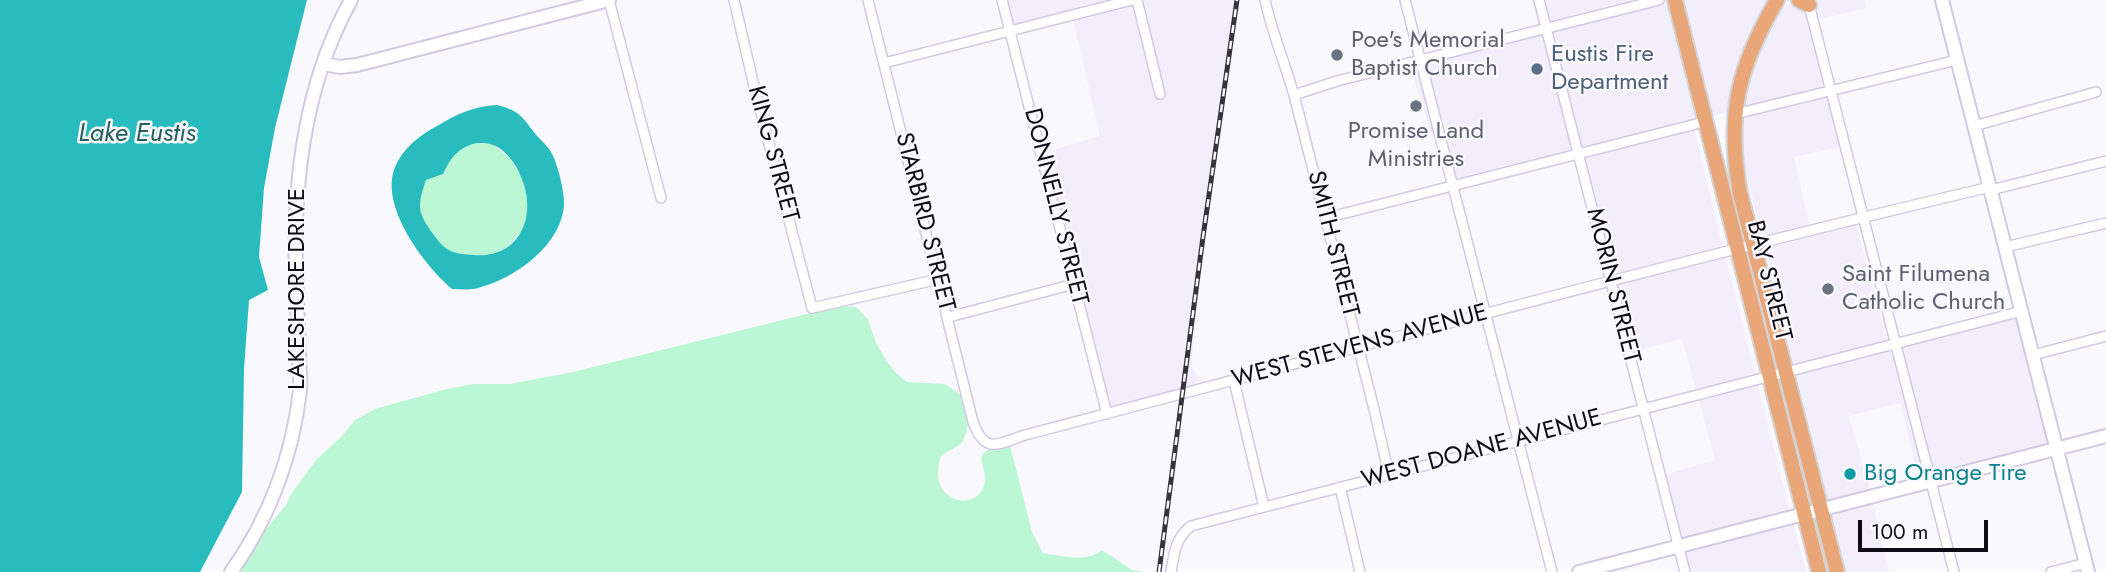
<!DOCTYPE html>
<style>
body{margin:0}
#map{position:relative;width:2106px;height:572px;overflow:hidden;background:#f9f8fd;font-family:Jost,sans-serif}
canvas{display:block}
.scale{position:absolute;left:1858px;top:520px;width:130px;height:32px;box-sizing:border-box;border:4px solid #0e0c14;border-top:0;padding-left:9px;font-size:21px;line-height:24px;white-space:nowrap;color:#0e0c14;-webkit-text-stroke:5px #f9f8fd;paint-order:stroke}
</style>
<div id="map">
<canvas width="2106" height="572"></canvas>
<div class="scale">100 m</div>
</div>
<script>
const ctx = document.querySelector('canvas').getContext('2d');
ctx.lineJoin = 'round';
function paint(path, color) {
  ctx.fillStyle = color;
  ctx.fill(path, 'evenodd');
}
function strokePath(path, color, width, dash) {
  ctx.strokeStyle = color;
  ctx.lineWidth = width;
  ctx.lineCap = dash ? 'butt' : 'round';
  ctx.setLineDash(dash || []);
  ctx.stroke(path);
}
function drawText(font, color, halo, rows, align = 'center') {
  ctx.font = font + ' Jost,sans-serif';
  ctx.lineWidth = 5;
  ctx.setLineDash([]);
  ctx.textBaseline = 'middle';
  ctx.strokeStyle = halo;
  ctx.fillStyle = color;
  for (const [text, x, y, turn = 0] of rows) {
    ctx.save();
    ctx.translate(x, y);
    ctx.rotate((+turn || 0) * Math.PI / 180);
    ctx.textAlign = isNaN(turn) ? turn : align;
    if (halo) ctx.strokeText(text, 0, 0);
    ctx.fillText(text, 0, 0);
    ctx.restore();
  }
}
paint(new Path2D(`
 M1004,0H1239L1201,266L1191,366L1198,377H1203L1189,387L1188,399L1110,416L1039,154L1100,136L1072,15L1012,33Z
 M1532,0H1670L1699,120L1693,123L1709,192L1790,512L1674,542L1657,477L1715,460L1682,339L1625,353L1575,151L1470,179L1447,182L1409,63L1539,31Z
 M1680,0H1770L1731,110L1708,118Z
 M1810,0H1865L1867,8L1808,22L1839,147L1794,157L1809,224L1855,220L1888,346L2016,306L2052,445L1919,478L1900,403L1849,416L1870,491L1828,502L1738,140L1748,70L1779,7L1790,4L1798,5Z
 M1872,501L1889,572H1845L1830,512Z
 M1793,522L1806,572H1683L1677,551Z`), '#f2eefb');
paint(new Path2D(`
 M477,143L492,144L509,157L521,175L528,197L527,215L522,231L500,254L483,256L466,255L452,253L443,247L420,216V199L426,180L443,174C451,157 459,147 477,143Z
 M839,306L856,307L868,319L876,343L886,360L895,372L907,382L945,384L961,395L968,412L967,431L962,443L941,456C924,506 984,514 985,479C985,472 982,464 981,457L994,443L1010,445L1032,532L1043,553C1063,556 1086,563 1102,550L1132,570L1144,572H237L252,546L286,505L291,494L316,460L342,436L355,420L375,409L447,389L474,384H510L573,372Z`), '#bbf7d5');
paint(new Path2D(`
 M0,0H307L275,128L264,188L259,257L268,290L249,300L244,369L242,492L200,572H0Z
 M497,105C522,111 523,119 538,137C542,141 546,145 549,149C557,159 565,193 564,206C560,248 511,281 474,289C467,290 459,289 452,289C424,265 379,206 395,167C403,148 420,135 437,126C457,114 474,106 497,105ZM477,143C482,143 488,143 493,145C505,149 517,165 521,177C538,215 520,259 474,255C453,254 446,252 434,235C417,212 417,207 426,180L443,174C451,157 459,147 477,143Z`), '#29bcbe');
const minor = new Path2D(`
 M609,0L661,198
 M734,0L754,86L812,308L939,279
 M868,0L973,422C985,455 998,444 1025,435C1346,351 1667,263 1990,187
 M1002,0L1107,414
 M1137,0L1160,94
 M1265,0C1272,33 1285,63 1294,95L1374,409L1389,475
 M1405,0L1552,572
 M1539,0L1685,572
 M1808,1L1954,572
 M884,63L1132,0
 M1294,95L1337,81L1659,0
 M1735,114L1957,60
 M1974,126L2096,92
 M1991,190L2106,161
 M1326,218L1704,122
 M2005,247L2106,223
 M949,317L1074,284
 M2033,355L2106,336
 M1234,381L1264,507
 M1340,487L1360,572
 M1171,572C1174,553 1175,539 1191,526L2022,311
 M2051,572L2086,563`);
const tertiary = new Path2D(`
 M1942,0L2088,572
 M324,64L340,67L357,65L609,0
 M231,572C269,519 293,455 300,390C301,378 299,365 299,353C298,326 297,300 296,273C293,180 305,83 351,0
 M1579,572L2106,436`);
const primary = new Path2D(`
 M1675,0L1819,572
 M1777,0C1738,67 1726,115 1740,193L1837,572
 M1799,0L1809,5`);
strokePath(minor, '#d2cae2', 12);
strokePath(tertiary, '#d2cae2', 16);
strokePath(primary, '#d4d3d5', 18);
strokePath(minor, '#fff', 9);
strokePath(tertiary, '#fff', 12);
strokePath(primary, '#e9a679', 14);
const rail = new Path2D(`
 M1159,572L1203,237L1237,0`);
strokePath(rail, '#35343b', 5);
strokePath(rail, '#f9f8fd', 2.5, [8]);
for (const [x, y, r, color] of [
 [1337,55,7,"#6b7280"],
 [1537,69,7,"#5c6f8a"],
 [1416,106,7,"#6b7280"],
 [1828,289,7,"#6b7280"],
 [1850,474,7,"#0f9aa8"]
]) {
  const dot = new Path2D();
  dot.arc(x, y, r, 0, 2 * Math.PI);
  ctx.fillStyle = color;
  ctx.fill(dot);
  strokePath(dot, '#f9f8fd', 2.5);
}
drawText('24px', '#5b616d', '#f9f8fd', [
 ["Poe's Memorial",1351,41],
 ["Baptist Church",1351,69],
 ["Promise Land",1416,132,"center"],
 ["Ministries",1416,160,"center"],
 ["Saint Filumena",1842,275],
 ["Catholic Church",1842,303]
], 'left');
drawText('24px', '#4e5e75', '#f9f8fd', [
 ["Eustis Fire",1551,55],
 ["Department",1551,83]
], 'left');
drawText('24px', '#0e0c14', '#f9f8fd', [
 ["KING STREET",772,154,75],
 ["DONNELLY STREET",1055,207,76],
 ["STARBIRD STREET",924,222,76],
 ["SMITH STREET",1332,244,76],
 ["BAY STREET",1768,281,76],
 ["MORIN STREET",1612,286,76],
 ["LAKESHORE DRIVE",298,289,-90],
 ["WEST STEVENS AVENUE",1360,347,-15],
 ["WEST DOANE AVENUE",1482,450,-15]
]);
drawText('24px', '#0d838f', '#f9f8fd', [
 ["Big Orange Tire",1864,474]
], 'left');
drawText('italic 26px', '#275f5f', '#f9f8fd', [
 ["Lake Eustis",137,135]
]);
</script>
